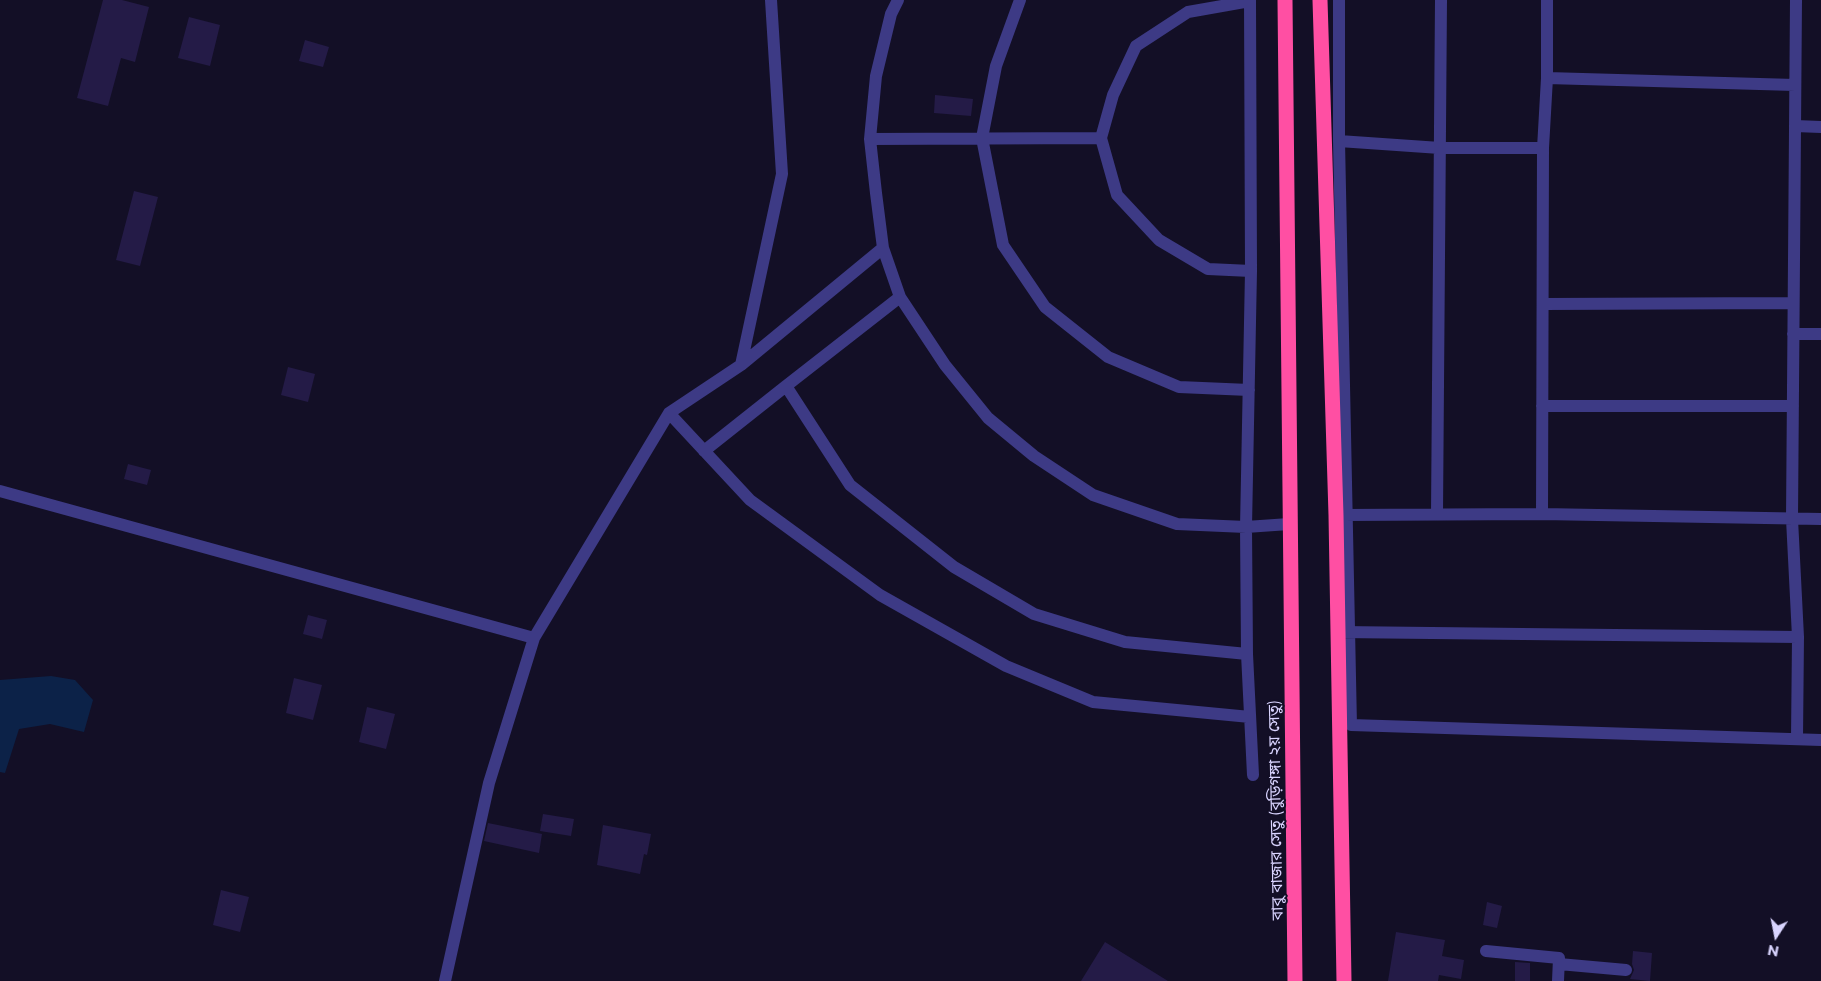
<!DOCTYPE html>
<meta charset="utf-8">
<style>
body{margin:0}
#map{position:relative;width:1821px;height:981px;overflow:hidden;background:#130f26;font-family:Montserrat,sans-serif}
canvas{display:block}
.north{position:absolute;left:1751px;top:911px;width:50px;height:50px;-webkit-text-stroke:4px #130f26;paint-order:stroke;rotate:191deg;font-size:14px;font-weight:700;line-height:20px;text-align:center;color:#d9d4ff}
.north::after{content:'';display:block;margin:auto;width:18px;height:22px;background:#d9d4ff;clip-path:polygon(50% 0,100% 100%,50% 72%,0 100%)}
</style>
<div id="map">
<canvas width="1821" height="981"></canvas>
<div class="north">N</div>
</div>
<script>
const ctx = document.querySelector('canvas').getContext('2d');
ctx.lineJoin = 'round';
function paint(path, color) {
  ctx.fillStyle = color;
  ctx.fill(path, 'evenodd');
}
function strokePath(path, color, width, dash) {
  ctx.strokeStyle = color;
  ctx.lineWidth = width;
  ctx.lineCap = dash ? 'butt' : 'round';
  ctx.setLineDash(dash || []);
  ctx.stroke(path);
}
function drawText(font, color, halo, rows, align = 'center') {
  ctx.font = font + ' Montserrat,"Noto Sans Bengali",sans-serif';
  ctx.lineWidth = 4;
  ctx.setLineDash([]);
  ctx.textBaseline = 'middle';
  ctx.strokeStyle = halo;
  ctx.fillStyle = color;
  for (const [text, x, y, turn = 0] of rows) {
    ctx.save();
    ctx.translate(x, y);
    ctx.rotate((+turn || 0) * Math.PI / 180);
    ctx.textAlign = isNaN(turn) ? turn : align;
    if (halo) ctx.strokeText(text, 0, 0);
    ctx.fillText(text, 0, 0);
    ctx.restore();
  }
}
paint(new Path2D(`
 M51,676L75,680L93,700L84,732L50,724L19,729L5,773L0,772V680Z`), '#0c2248');
paint(new Path2D(`
 M103,0H122L149,7L135,62L121,58L108,106L77,98Z
 M189,17L220,25L210,66L178,58Z
 M305,40L329,47L323,67L299,61Z
 M935,95L973,99L971,116L934,113Z
 M134,191L158,197L140,266L116,260Z
 M288,367L315,374L308,402L281,395Z
 M128,464L151,470L147,485L124,479Z
 M308,615L327,620L322,639L303,634Z
 M294,678L322,685L313,720L286,713Z
 M367,707L395,714L386,749L359,742Z
 M543,814L574,819L571,836L540,831Z
 M488,823L542,834L539,853L484,841Z
 M603,825L651,834L647,855L644,854L640,874L597,865Z
 M221,890L249,897L240,932L213,925Z
 M1487,902L1502,906L1497,928L1483,925Z
 M1396,932L1445,940L1442,956L1464,960L1461,979L1439,975L1438,981H1388Z
 M1105,942L1168,981H1081Z
 M1633,951L1652,953L1650,981L1630,979L1634,970L1632,964Z
 M1515,962L1530,963V981H1515Z`), '#241b47');
strokePath(new Path2D(`
 M898,0L891,14L876,76L870,139L876,193L883,248L900,297L945,365L988,418L1034,456L1093,495L1177,524L1246,527L1289,524
 M1020,0L996,66L982,138L1003,245L1045,307L1108,357L1179,387L1249,390
 M1250,0L1251,271L1246,527L1247,654L1253,775
 M1339,0V141L1351,725L1821,740
 M1796,0L1792,519L1798,637L1797,738
 M1250,1L1188,12L1136,46L1113,95L1101,138L1117,195L1159,240L1208,269L1251,271
 M1547,78L1795,85
 M1795,126L1821,127
 M870,139L1101,138
 M1339,141L1440,148H1543
 M900,297L786,386L850,485L954,567L1034,614L1125,642L1247,654
 M1543,304L1793,303
 M1793,334H1821
 M741,365L883,248
 M1542,406H1793
 M669,413L750,500L880,595L1006,666L1093,702L1250,717
 M704,451L786,386
 M0,491L534,638
 M1437,514L1441,0
 M1542,514L1543,148L1547,78V0
 M1341,515L1542,514L1821,519
 M1340,632L1798,637
 M1486,951L1559,958L1558,981
 M1559,964L1626,970
 M445,981L489,783L534,638L669,413L741,365L782,174L771,0`), '#3d3a85', 12);
strokePath(new Path2D(`
 M1285,0L1295,981
 M1320,0L1336,515L1344,981`), '#ff4fa3', 15);
drawText('16px', '#d9d4ff', '#130f26', [
 ["বাবু বাজার সেতু (বুড়িগঙ্গা ২য় সেতু)",1276,810,-91]
]);
</script>
